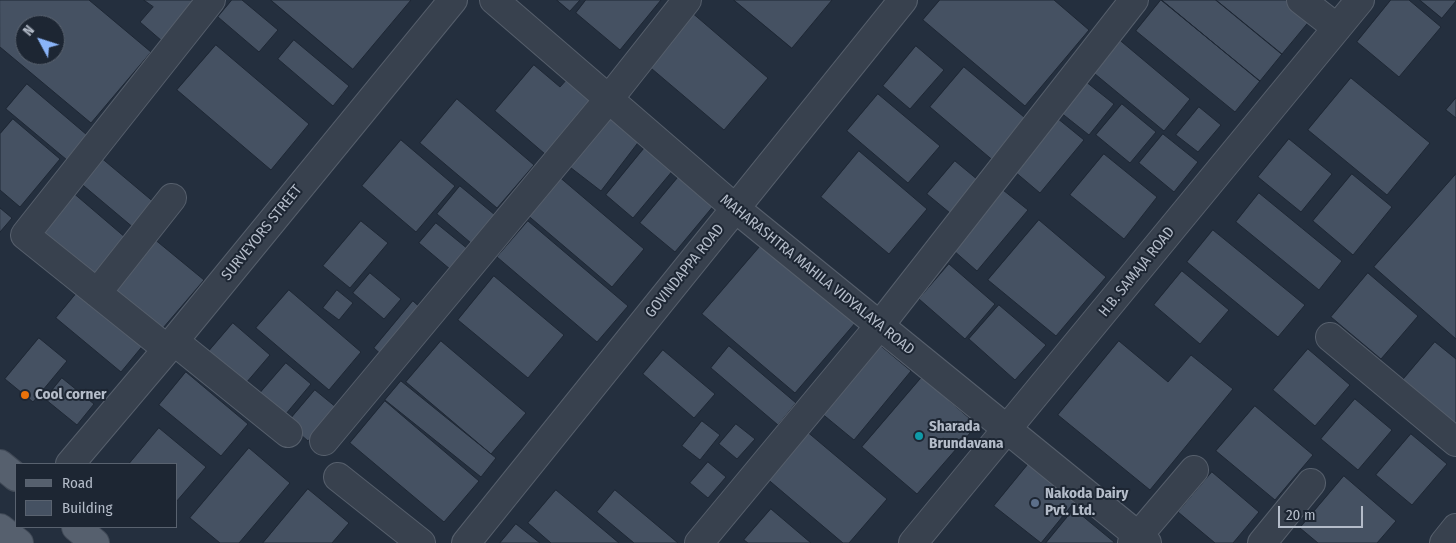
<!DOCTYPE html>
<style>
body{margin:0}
#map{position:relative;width:1456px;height:543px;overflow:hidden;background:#242f3e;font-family:"Fira Sans Condensed",sans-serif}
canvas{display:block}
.legend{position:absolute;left:15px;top:463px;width:162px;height:65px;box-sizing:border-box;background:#1d2633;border:1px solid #59626f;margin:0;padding:6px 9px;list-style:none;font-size:15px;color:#b4bcc9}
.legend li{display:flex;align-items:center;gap:10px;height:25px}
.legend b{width:25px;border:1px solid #59626f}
.north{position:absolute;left:15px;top:15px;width:50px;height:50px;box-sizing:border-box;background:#1d2633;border:1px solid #59626f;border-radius:50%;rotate:310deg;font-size:14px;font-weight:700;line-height:20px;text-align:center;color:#b4bcc9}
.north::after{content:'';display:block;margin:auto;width:18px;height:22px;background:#8ab4f8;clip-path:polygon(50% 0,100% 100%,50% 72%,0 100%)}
.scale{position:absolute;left:1278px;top:506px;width:85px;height:22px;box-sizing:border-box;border:2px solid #b4bcc9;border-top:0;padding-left:6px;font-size:15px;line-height:18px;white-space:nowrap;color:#b4bcc9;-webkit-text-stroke:4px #1d2633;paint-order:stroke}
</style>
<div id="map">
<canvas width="1456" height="543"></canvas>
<ul class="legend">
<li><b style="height:6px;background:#56606e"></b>Road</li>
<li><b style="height:14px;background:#455162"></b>Building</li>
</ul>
<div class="north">N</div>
<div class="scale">20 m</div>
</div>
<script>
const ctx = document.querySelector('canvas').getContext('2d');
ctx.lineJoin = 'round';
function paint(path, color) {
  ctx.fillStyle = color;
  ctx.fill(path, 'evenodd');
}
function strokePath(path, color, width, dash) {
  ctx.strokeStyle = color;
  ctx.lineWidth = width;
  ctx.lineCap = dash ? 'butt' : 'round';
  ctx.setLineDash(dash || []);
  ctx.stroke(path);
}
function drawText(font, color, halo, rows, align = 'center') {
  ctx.font = font + ' "Fira Sans Condensed",sans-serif';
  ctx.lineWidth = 4;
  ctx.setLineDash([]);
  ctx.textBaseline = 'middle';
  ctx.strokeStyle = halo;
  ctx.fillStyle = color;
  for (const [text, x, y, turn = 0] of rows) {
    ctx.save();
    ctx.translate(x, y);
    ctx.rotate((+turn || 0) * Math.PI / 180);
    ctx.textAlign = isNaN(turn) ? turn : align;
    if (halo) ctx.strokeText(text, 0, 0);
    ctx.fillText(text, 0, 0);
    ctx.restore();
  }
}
const building = new Path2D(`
 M0,0H89L151,52L91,123L0,47ZM25,25H55V55H25Z
 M144,0H197L162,41L140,22L153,7Z
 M232,0H242L278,30L259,52L218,17Z
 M271,0H411L353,69Z
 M557,0H580L570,11Z
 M586,0H661L620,50L576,13Z
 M734,0H832L792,48Z
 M940,0H1054L1089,30L1025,106L923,20Z
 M1161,0L1260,81L1235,112L1136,31Z
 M1162,0H1216L1282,54L1260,81Z
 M1216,0H1288L1311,19L1282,54Z
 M1391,0H1409L1441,27L1399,77L1357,42Z
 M1420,0H1456V1L1442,18Z
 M690,11L768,78L724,130L645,63Z
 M1116,37L1190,99L1164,131L1089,69Z
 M294,40L349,86L333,106L278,59Z
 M216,45L309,124L271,170L177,90Z
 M916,46L944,70L910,109L883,86Z
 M534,65L560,87L568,78L592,98L545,154L495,111Z
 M964,67L1030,122L996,163L930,107Z
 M1351,78L1430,143L1387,195L1308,130Z
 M1085,81L1114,104L1089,135L1060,112Z
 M27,84L87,135L67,160L6,109Z
 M878,94L940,146L908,183L847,131Z
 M1456,98V118L1446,110Z
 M457,99L534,165L497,208L420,143Z
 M1122,104L1156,132L1130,163L1096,135Z
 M1199,107L1221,125L1198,152L1176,135Z
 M605,113L640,140L601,191L566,164Z
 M1057,118L1084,140L1040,193L1014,171Z
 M13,119L60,159L20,207L0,190V134Z
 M1163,134L1198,162L1174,192L1139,163Z
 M1289,139L1332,174L1301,212L1258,177Z
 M401,140L455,186L416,232L362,186Z
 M646,146L674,169L633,218L606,195Z
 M859,151L927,209L889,254L821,197Z
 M1104,154L1157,197L1124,239L1070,195Z
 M99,156L162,209L141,234L78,181Z
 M955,161L978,180L950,213L927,194Z
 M1352,174L1392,207L1353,255L1313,221Z
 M1456,174V339L1374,267Z
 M557,175L644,249L612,287L525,213Z
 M680,175L715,204L675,252L640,223Z
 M460,186L495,215L471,243L437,214Z
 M1003,190L1028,210L977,271L953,250Z
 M71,191L133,244L100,283L37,230Z
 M1259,193L1342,261L1319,290L1236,222Z
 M0,208L12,218L0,232Z
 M1039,220L1106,277L1056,336L988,280Z
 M361,221L388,243L350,288L323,266Z
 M528,221L628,306L597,342L497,257Z
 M436,223L474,254L457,275L419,243Z
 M1213,230L1305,305L1278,337L1187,262Z
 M153,238L204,280L157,335L106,293Z
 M763,243L856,322L795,393L702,314Z
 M949,264L995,304L965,339L919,299Z
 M1182,271L1229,310L1200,344L1154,305Z
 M370,273L401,299L384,319L353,293Z
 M1368,273L1418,316L1381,359L1331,317Z
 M494,276L564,335L528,378L458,320Z
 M80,289L145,343L121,372L56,318Z
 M289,290L361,352L329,390L256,328Z
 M337,290L353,303L339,320L323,308Z
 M413,301L424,311L385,358L374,348Z
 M999,305L1046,345L1015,380L969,339Z
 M233,323L270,355L240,390L203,358Z
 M39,338L67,361L33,402L5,379Z
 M441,341L526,413L491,454L406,382Z
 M1119,341L1168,382L1191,355L1233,389L1150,490L1058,415Z
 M876,342L911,371L854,440L820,412Z
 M1435,342L1456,359V429L1401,382Z
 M729,346L796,403L778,425L711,368Z
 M1308,349L1350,385L1315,426L1273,390Z
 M663,350L715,394L694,418L643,374Z
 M286,363L311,384L280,421L254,400Z
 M186,372L248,424L221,456L159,405Z
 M922,377L977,425L917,494L862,447Z
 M62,378L94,404L77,425L45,399Z
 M401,381L496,458L481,477L385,400Z
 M315,390L337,408L308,441L287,423Z
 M1355,399L1392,430L1358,470L1321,439Z
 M385,401L479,481L444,522L350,443Z
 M1255,406L1313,455L1275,500L1216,451Z
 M702,421L720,435L700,460L682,446Z
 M736,424L755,439L737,459L719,444Z
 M159,428L206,467L176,502V464H129Z
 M805,430L887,499L849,543H843L765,477Z
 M1411,434L1447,464L1412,505L1376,475Z
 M249,448L290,483L239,543H220L190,518Z
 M708,462L726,477L708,498L690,483Z
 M1030,462L1076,500L1041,543L994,506Z
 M1212,472L1259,512L1233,543H1215L1178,512Z
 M1344,476L1396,521L1377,543H1318L1300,528Z
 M308,489L349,523L332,543H263Z
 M556,490L619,543H551L528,523Z
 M615,490L678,543H634L597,512Z
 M771,509L811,543H748L744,540Z
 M1074,509L1114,542V543H1046Z
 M516,524L540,543H500Z`);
paint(building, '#455162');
strokePath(building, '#1f2835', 1);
const minor = new Path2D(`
 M494,0L735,208L1147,543
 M1301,0L1337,28
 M97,293L172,198
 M1330,337L1456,442
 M174,341L288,433
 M167,349L25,235L211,0
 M324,441L608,100L687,0
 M70,464L174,341L453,0
 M338,477L421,543
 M466,543L903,0
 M699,543L880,325L1134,0
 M913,543L1360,0
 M1132,543L1194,470
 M1262,543L1311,483
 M1444,543L1456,528`);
const major = new Path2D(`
 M0,464L16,477
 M76,527L95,543
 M0,528L19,543`);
strokePath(minor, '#565f6c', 30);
strokePath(major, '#414a57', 30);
strokePath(minor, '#38414e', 28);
strokePath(major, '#56606e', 28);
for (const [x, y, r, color] of [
 [25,395,5,"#e8710a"],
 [919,436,5,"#0f9aa8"],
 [1035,503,5,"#5c6f8a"]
]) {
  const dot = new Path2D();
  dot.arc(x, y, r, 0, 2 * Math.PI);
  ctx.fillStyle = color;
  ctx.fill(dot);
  strokePath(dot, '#1d2633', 2);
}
drawText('15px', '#b4bcc9', '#1d2633', [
 ["SURVEYORS STREET",262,233,-51],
 ["GOVINDAPPA ROAD",685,271,-51],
 ["H.B. SAMAJA ROAD",1137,272,-51],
 ["MAHARASHTRA MAHILA VIDYALAYA ROAD",817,275,39]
]);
drawText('bold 15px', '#b4bcc9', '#1d2633', [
 ["Cool corner",35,395],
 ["Sharada",929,427],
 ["Brundavana",929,444],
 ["Nakoda Dairy",1045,494],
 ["Pvt. Ltd.",1045,511]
], 'left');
</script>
